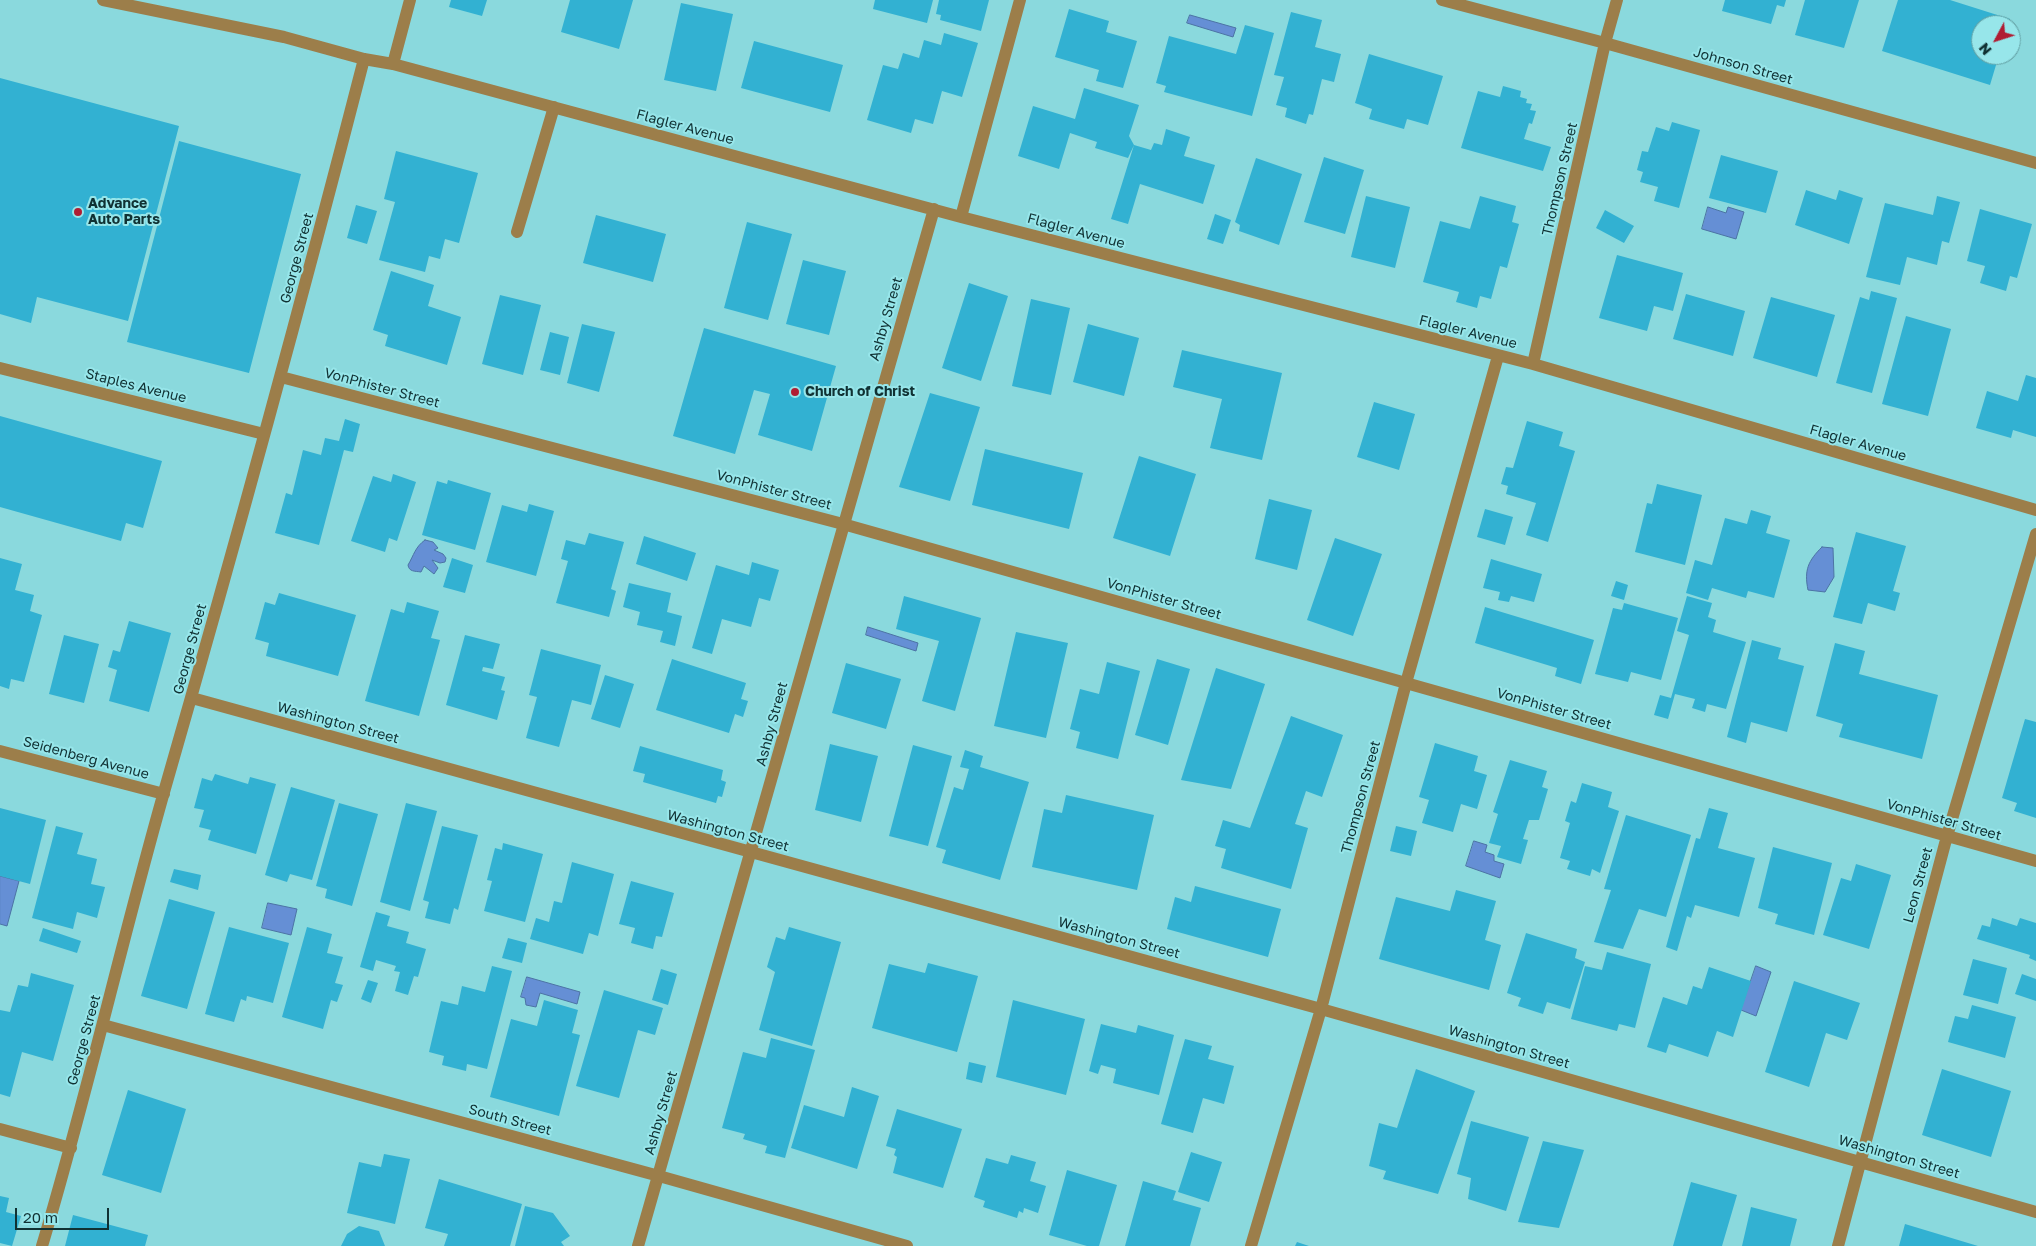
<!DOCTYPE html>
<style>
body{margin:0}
#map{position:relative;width:2036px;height:1246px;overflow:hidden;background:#8ad9dd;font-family:"Golos Text",sans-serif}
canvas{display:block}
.north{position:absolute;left:1971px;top:15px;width:50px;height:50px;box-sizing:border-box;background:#97e6ea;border:1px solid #619ea1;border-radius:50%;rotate:230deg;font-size:14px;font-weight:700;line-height:20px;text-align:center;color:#103133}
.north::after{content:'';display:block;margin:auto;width:18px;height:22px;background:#b01d33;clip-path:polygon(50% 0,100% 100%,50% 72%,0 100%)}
.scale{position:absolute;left:15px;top:1208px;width:94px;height:22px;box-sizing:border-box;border:2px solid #103133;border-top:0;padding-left:6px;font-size:15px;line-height:18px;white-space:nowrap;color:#103133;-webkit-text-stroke:4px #97e6ea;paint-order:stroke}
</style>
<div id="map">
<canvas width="2036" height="1246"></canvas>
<div class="north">N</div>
<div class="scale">20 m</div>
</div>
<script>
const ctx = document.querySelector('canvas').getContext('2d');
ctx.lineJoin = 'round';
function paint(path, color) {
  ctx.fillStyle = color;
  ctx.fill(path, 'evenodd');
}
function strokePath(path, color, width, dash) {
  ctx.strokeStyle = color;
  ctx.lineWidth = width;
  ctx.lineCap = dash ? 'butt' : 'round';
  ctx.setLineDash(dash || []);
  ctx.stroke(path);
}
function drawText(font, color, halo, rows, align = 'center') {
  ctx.font = font + ' "Golos Text",sans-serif';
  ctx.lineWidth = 4;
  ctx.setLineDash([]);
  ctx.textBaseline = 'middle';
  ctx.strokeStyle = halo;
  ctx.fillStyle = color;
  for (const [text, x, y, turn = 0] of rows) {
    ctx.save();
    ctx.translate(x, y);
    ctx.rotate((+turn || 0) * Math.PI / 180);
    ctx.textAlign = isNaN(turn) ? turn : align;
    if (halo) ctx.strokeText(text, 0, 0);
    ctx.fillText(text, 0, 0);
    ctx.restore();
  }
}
const water = new Path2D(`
 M1190,15L1236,28L1233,37L1187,23Z
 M1708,207L1726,213L1728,207L1744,212L1736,239L1702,229Z
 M425,540L433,542L438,548L434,550L443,554L446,558L445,562L440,563L432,560L438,568L434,574L424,566L421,572C415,571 409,572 408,565C414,555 415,547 425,540Z
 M1822,547L1833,548L1834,577L1825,592L1808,590C1804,570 1808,561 1822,547Z
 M868,627L918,643L916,651L866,635Z
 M1474,841L1487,845L1485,852L1494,855V861L1504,864L1500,878L1466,866Z
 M0,876L19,881L7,926L0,924Z
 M268,903L297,909L291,935L262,928Z
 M1756,966L1771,972L1756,1016L1741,1010Z
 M527,977L580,992L577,1004L540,993L536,1007L526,1005L525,998L521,997Z`);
paint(water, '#658fd5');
strokePath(water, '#4c73a4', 1);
paint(new Path2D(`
 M451,0H487L482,16L449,7Z
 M570,0H633L619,49L561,32Z
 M875,0H933L927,23L873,9Z
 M939,0H989L981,31L940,20L941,15L936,14Z
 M1725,0H1786L1784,7L1777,5L1771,24L1722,11Z
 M1805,0H1859L1844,48L1795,35Z
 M1898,0H1950L2010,19L2009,25H1981V55H1999L1990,85L1882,51Z
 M681,3L733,14L716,91L664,80Z
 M1069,9L1109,21L1106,32L1137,41L1123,88L1096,81L1099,70L1055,57Z
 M1291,12L1322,20L1315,47L1341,54L1334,82L1322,79L1313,115L1309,114L1306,124L1285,117L1287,108L1276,105L1284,77L1274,75Z
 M1245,25L1274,33L1252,116L1164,92L1166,86L1156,83L1169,36L1236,54Z
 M944,33L978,43L962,97L942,91L933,124L915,119L911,133L867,120L883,65L898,69L903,53L919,58L924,40L941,45Z
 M754,41L843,65L830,112L741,88Z
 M1369,54L1443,76L1428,125L1407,119L1404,129L1369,119L1372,109L1355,103Z
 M0,78L179,126L128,321L37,297L31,323L0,314Z
 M1503,86L1521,91L1520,97L1527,99L1526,103L1532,104L1530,110L1536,111L1532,124L1529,123L1524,139L1551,147L1543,171L1461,148L1478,91L1500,97Z
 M1084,88L1139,105L1129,136L1134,145L1151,150L1154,143L1162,145L1166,129L1190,137L1184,156L1215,165L1203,204L1140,184L1128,224L1111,219L1134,145L1128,158L1095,148L1097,142L1070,133L1059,169L1018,156L1033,106L1075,119Z
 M1672,122L1700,130L1679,208L1654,201L1658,187L1640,182L1643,172L1637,170L1642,151L1648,152L1656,127L1669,131Z
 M179,141L301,174L249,373L127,342Z
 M396,151L478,173L459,243L445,239L440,259L429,256L425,272L379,260L395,202L384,199Z
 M1721,155L1778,171L1766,213L1709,198Z
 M1324,157L1364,170L1345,234L1304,222Z
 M1256,158L1302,174L1279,245L1239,231L1240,225L1235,222Z
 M1806,190L1836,200L1839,190L1863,198L1849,244L1795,225Z
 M1366,196L1410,207L1395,268L1351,257Z
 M1480,196L1516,206L1512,222L1519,224L1507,268L1500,266L1491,299L1480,296L1477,308L1456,302L1459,292L1423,282L1440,221L1470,229Z
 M1937,196L1960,202L1949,243L1942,241L1937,265L1907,257L1900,285L1866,277L1885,203L1933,215Z
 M356,205L377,211L367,244L347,238Z
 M1980,209L2032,224L2017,278L2010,276L2006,291L1980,283L1985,266L1967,261Z
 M1605,210L1634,226L1624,243L1596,228Z
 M1215,214L1231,220L1223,244L1207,239Z
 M596,215L666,234L653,282L583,263Z
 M747,222L792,234L768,320L724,308Z
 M1617,255L1683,273L1673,311L1654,306L1647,331L1599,318Z
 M803,260L846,271L829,335L786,324Z
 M391,271L434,285L428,306L461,317L447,365L385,346L388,335L373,330Z
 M969,283L1008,296L981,381L942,368Z
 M1871,291L1897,298L1872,393L1836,383L1860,297L1869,300Z
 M1686,294L1745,311L1733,356L1673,339Z
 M500,295L541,305L523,375L482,364Z
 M1771,297L1835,315L1817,377L1753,358Z
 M1031,299L1070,308L1051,395L1012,386Z
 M1906,316L1951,329L1928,416L1882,404Z
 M582,324L615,332L599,392L567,383Z
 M1088,324L1139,338L1124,396L1073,382Z
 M704,328L836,366L812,451L758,435L770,394L754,390L735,454L673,436Z
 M550,332L569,337L560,375L540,370Z
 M1182,350L1282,373L1262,460L1210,448L1222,399L1173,387Z
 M2026,375L2036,378V437L2013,430L2011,438L1976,428L1987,391L2018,401Z
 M930,393L980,407L950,501L899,487Z
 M1374,402L1415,414L1399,470L1357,457Z
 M0,416L162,461L143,528L126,523L121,541L0,507Z
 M345,419L360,424L353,452L344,450L319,545L275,533L286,493L292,495L303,450L321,455L325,438L339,441Z
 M1527,421L1563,432L1559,446L1575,451L1548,542L1526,535L1536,503L1506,494L1508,486L1501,484L1506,467L1513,468Z
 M985,449L1083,473L1069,529L972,505Z
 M1139,456L1196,474L1170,556L1113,538Z
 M393,474L416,482L397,541L389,538L385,552L351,541L373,476L391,482Z
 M448,480L491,493L475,550L422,535L437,481L447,484Z
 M1657,484L1702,495L1685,565L1635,552L1647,503L1652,504Z
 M1269,499L1312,510L1297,570L1255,559Z
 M529,504L554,511L536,576L486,562L502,505L527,512Z
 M1485,509L1513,517L1505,545L1477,537Z
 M1751,510L1771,516L1766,533L1790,540L1774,598L1748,591L1746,598L1712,588L1708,600L1686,593L1695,560L1712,565L1725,518L1747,524Z
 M1856,532L1906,546L1893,591L1900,593L1895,611L1868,603L1862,624L1833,617Z
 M589,533L624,542L611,589L616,591L609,617L556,603L568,561L561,559L566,540L585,545Z
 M644,536L696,553L687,581L636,564Z
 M1335,538L1382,554L1353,636L1307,620Z
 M0,558L22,564L15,590L34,595L30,611L42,615L24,682L11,679L9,689L0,686Z
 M452,558L473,565L465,593L443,587Z
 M1491,559L1542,574L1534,602L1511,596L1509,602L1498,600L1500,592L1483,588Z
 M752,562L779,570L770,601L759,598L751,627L722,619L712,654L692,648L716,565L749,575Z
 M1616,581L1628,585L1624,600L1611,596Z
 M629,583L671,593L667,612L682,616L675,646L660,642L663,631L637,625L640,612L623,607Z
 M279,593L356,615L338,676L266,656L269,643L255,639L265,602L275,605Z
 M904,596L981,618L955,711L922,701L939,641L896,629Z
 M1687,596L1712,603L1708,617L1716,620L1713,632L1746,642L1726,709L1707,704L1705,712L1692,708L1695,699L1675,694L1668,719L1654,715L1660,695L1671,698L1689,635L1677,631Z
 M407,602L439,611L431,638L440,640L419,716L365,701L391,609L404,613Z
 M1624,603L1678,618L1661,680L1631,672L1628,682L1595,674L1613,608L1622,610Z
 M1485,607L1594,640L1581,684L1555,676L1557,668L1475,643Z
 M129,621L171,633L149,712L109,701L117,670L108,667L113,650L120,652Z
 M1016,632L1068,643L1046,738L994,726Z
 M64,635L99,644L84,703L49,694Z
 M465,635L500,644L493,669L483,667L482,671L505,677L501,690L505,691L497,720L446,705Z
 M1752,640L1781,648L1778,659L1804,666L1787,732L1751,722L1746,743L1727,737Z
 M1835,643L1865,651L1859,674L1938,695L1922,759L1839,737L1843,724L1816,716Z
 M541,649L601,665L591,705L572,700L559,747L526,738L537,697L529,695Z
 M672,659L746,683L741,699L748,701L743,717L735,714L729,733L656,710Z
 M1157,659L1190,669L1168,745L1135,735Z
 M1107,662L1140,671L1118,759L1076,748L1080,732L1070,729L1080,689L1099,694Z
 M846,663L901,679L886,729L832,713Z
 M1216,668L1265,684L1231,789L1181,780Z
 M605,675L634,684L620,728L591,719Z
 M1291,716L1343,735L1322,797L1306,791L1295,824L1308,828L1291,889L1221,868L1226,849L1215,846L1223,820L1250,828Z
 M2025,719L2036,722V818L2014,811L2017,803L2002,798Z
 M1435,743L1478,756L1474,771L1487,775L1477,809L1461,804L1453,832L1422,823L1429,800L1419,797Z
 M830,744L878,756L861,822L815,810Z
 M913,745L952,756L928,846L889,836Z
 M640,746L723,770L721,780L726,782L722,797L718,796L716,803L643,782L645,774L633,771Z
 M965,750L983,756L980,767L1029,782L1000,880L942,863L946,850L936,847L954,787L963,790L969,769L960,767Z
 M1510,760L1547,771L1542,787L1548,789L1539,820H1529L1523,839L1528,840L1521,864L1497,857L1501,846L1489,843L1498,814L1493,812Z
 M215,774L248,784L250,777L276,784L256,854L208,840L211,830L199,827L204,810L194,808L202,778L212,781Z
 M1582,783L1612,792L1608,807L1619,811L1600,873L1592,869L1590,876L1567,869L1570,861L1560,858L1570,823L1565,821L1571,801L1576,803Z
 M291,787L335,800L312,880L290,874L287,882L265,875Z
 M1066,795L1154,815L1137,890L1032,867L1044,809L1062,813Z
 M339,803L378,814L352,906L325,898L327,889L316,886Z
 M406,803L437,811L410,911L380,902Z
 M0,808L46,820L30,884L0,876Z
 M1709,808L1728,813L1718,848L1755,858L1739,917L1695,905L1691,918L1687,916L1677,951L1666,947L1696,838L1700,839Z
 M1626,815L1691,835L1666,917L1639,909L1623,949L1594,942L1611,890L1604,889Z
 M56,826L83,833L77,854L97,859L91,884L105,887L97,918L77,912L73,929L32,918Z
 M442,826L478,835L458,910L454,908L450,924L425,918L429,902L423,900Z
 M1396,826L1417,831L1411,856L1390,851Z
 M503,843L543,854L525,922L484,911L492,881L487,880L495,848L502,850Z
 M1773,847L1832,863L1814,935L1775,924L1778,914L1758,908Z
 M572,862L614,874L598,936L589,933L583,954L530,939L536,918L549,922L554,901L562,903Z
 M1856,864L1891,875L1869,949L1823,935L1841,878L1851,881Z
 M174,869L201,875L198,890L170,882Z
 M631,881L674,893L662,937L656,936L653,949L631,943L635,928L619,924Z
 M1195,886L1281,909L1268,957L1167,929L1175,897L1191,902Z
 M1456,890L1496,901L1485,940L1501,945L1489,990L1379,959L1396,897L1450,911Z
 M169,899L215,912L187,1009L141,996Z
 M376,912L390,916L387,926L409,932L406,943L426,949L418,977L414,976L408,995L395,991L400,972L394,971L396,966L376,960L373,971L360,967Z
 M1992,918L2017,926L2020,918L2036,923V961L2029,958L2030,955L1977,939L1982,925L1990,927Z
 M229,927L289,943L273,1003L247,996L246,1001L241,999L234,1022L205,1014Z
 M307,927L332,934L327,953L343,957L335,983L343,985L337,1002L331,1000L323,1029L282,1017Z
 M789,927L841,942L812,1046L759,1030L775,972L767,967L776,937L785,940Z
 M43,928L81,941L77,953L39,941Z
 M1526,933L1577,949L1575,958L1585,962L1570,1009L1547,1002L1543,1014L1518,1006L1521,998L1507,993Z
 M508,938L527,943L522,963L502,958Z
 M1607,952L1651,964L1635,1028L1619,1024L1617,1031L1571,1019L1585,966L1602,970Z
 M1973,959L2007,968L1998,1004L1963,995Z
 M928,963L978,976L957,1052L872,1028L889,964L925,973Z
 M492,966L512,971L487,1069L467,1064L466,1071L442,1065L444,1056L429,1052L441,1001L458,1005L462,986L485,992Z
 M1709,967L1751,981L1733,1037L1717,1031L1708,1057L1669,1044L1666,1053L1647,1047L1663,997L1687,1005L1693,986L1702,989Z
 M661,969L677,974L668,1005L652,1000Z
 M31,973L74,985L53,1061L22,1052L10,1097L0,1094V1010L10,1012L18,985L28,987Z
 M2022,974L2036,979V1001L2015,994Z
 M368,980L378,983L371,1003L361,999Z
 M1794,981L1860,1003L1847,1040L1826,1033L1809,1087L1765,1072Z
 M604,990L663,1008L655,1035L638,1030L619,1098L576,1086Z
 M544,1000L578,1010L572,1033L580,1035L559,1116L490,1097L511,1019L537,1026Z
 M1013,1000L1085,1019L1066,1095L996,1077Z
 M1972,1005L2016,1017L2005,1058L1948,1042L1955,1016L1968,1019Z
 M1101,1024L1136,1033L1138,1025L1174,1035L1159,1095L1113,1083L1116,1069L1101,1065L1098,1074L1089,1071Z
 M771,1038L815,1050L785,1158L765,1153L767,1146L743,1139L745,1134L722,1128L743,1052L766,1058Z
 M1185,1039L1212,1046L1208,1059L1234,1066L1224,1104L1203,1098L1193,1133L1161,1124Z
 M969,1062L986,1066L982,1083L966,1079Z
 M1416,1069L1475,1091L1438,1194L1383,1179L1386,1171L1369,1166L1379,1123L1397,1128Z
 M1942,1069L2011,1091L1991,1157L1922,1135Z
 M852,1087L879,1096L857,1169L791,1148L804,1105L844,1117Z
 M128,1090L186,1109L161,1193L102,1175Z
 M897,1109L962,1129L943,1188L893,1173L897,1157L894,1155L896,1149L886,1146Z
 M1471,1121L1529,1137L1506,1211L1468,1199L1471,1178L1457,1174Z
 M1543,1141L1584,1150L1559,1228L1518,1222Z
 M1191,1152L1222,1162L1209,1202L1178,1192Z
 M384,1154L410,1159L395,1224L347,1213L359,1162L381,1167Z
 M1011,1155L1036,1162L1030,1181L1046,1186L1038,1213L1024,1208L1023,1213L1019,1211L1017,1218L983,1207L985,1201L974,1197L986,1158L1008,1164Z
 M1067,1170L1117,1185L1099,1246H1087L1049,1235Z
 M439,1179L522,1204L510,1246H444L448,1234L425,1228Z
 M1143,1181L1176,1191L1173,1200L1201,1208L1190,1246H1125Z
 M1691,1182L1737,1195L1722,1246H1673Z
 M0,1196L9,1198L6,1212L21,1216L12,1246L0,1243Z
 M525,1206L553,1213L570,1236L561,1242L564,1246H515Z
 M1751,1207L1797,1219L1790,1246H1742Z
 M73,1215L148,1235L145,1246H65Z
 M1905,1224L1978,1246H1899Z
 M359,1226L379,1231L385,1246H341L347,1234Z
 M1297,1242L1309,1246H1295Z`), '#32b1d2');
strokePath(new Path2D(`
 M103,0L284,37L364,59L393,64L961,217L1533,364L2036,510
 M1442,0L1605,43L2036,163
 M393,64L410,0
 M961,217L1020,0
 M517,232L554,107
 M1533,364L1605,43L1617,0
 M0,368L264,434
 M281,377L843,524L2036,861
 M192,698L1321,1009L2036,1212
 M0,751L164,794
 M103,1025L659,1176L907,1246
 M0,1129L71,1148
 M42,1246C87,1096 121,943 164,792C234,549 301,304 364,59
 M638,1246L934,209
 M1251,1246L1321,1009L1406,683L1498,356
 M1838,1246L1947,836L2036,534`), '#9c7e4a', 12);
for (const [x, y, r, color] of [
 [78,212,5,"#b01d33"],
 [795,392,5,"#b01d33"]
]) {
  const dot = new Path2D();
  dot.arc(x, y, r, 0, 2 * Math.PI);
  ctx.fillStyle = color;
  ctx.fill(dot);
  strokePath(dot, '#97e6ea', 2);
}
drawText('14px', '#103133', '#97e6ea', [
 ["Johnson Street",1743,66,16],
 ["Flagler Avenue",685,127,15],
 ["Thompson Street",1560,179,-77],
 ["Flagler Avenue",1076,231,15],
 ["George Street",297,258,-75],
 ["Ashby Street",886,319,-74],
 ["Flagler Avenue",1468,332,14],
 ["Staples Avenue",136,386,14],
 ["VonPhister Street",382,388,15],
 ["Flagler Avenue",1858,443,16],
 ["VonPhister Street",774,490,15],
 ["VonPhister Street",1164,599,16],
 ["George Street",190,649,-75],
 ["VonPhister Street",1554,709,16],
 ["Washington Street",338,723,15],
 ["Ashby Street",772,724,-75],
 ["Seidenberg Avenue",86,758,15],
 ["Thompson Street",1361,797,-75],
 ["VonPhister Street",1944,820,16],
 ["Washington Street",728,831,15],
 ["Leon Street",1918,885,-75],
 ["Washington Street",1119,938,15],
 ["George Street",84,1040,-75],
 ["Washington Street",1509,1047,16],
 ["Ashby Street",661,1113,-74],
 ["South Street",510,1120,15],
 ["Washington Street",1899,1157,16]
]);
drawText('bold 14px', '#103133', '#97e6ea', [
 ["Advance",88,204],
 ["Auto Parts",88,220],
 ["Church of Christ",805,392]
], 'left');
</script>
